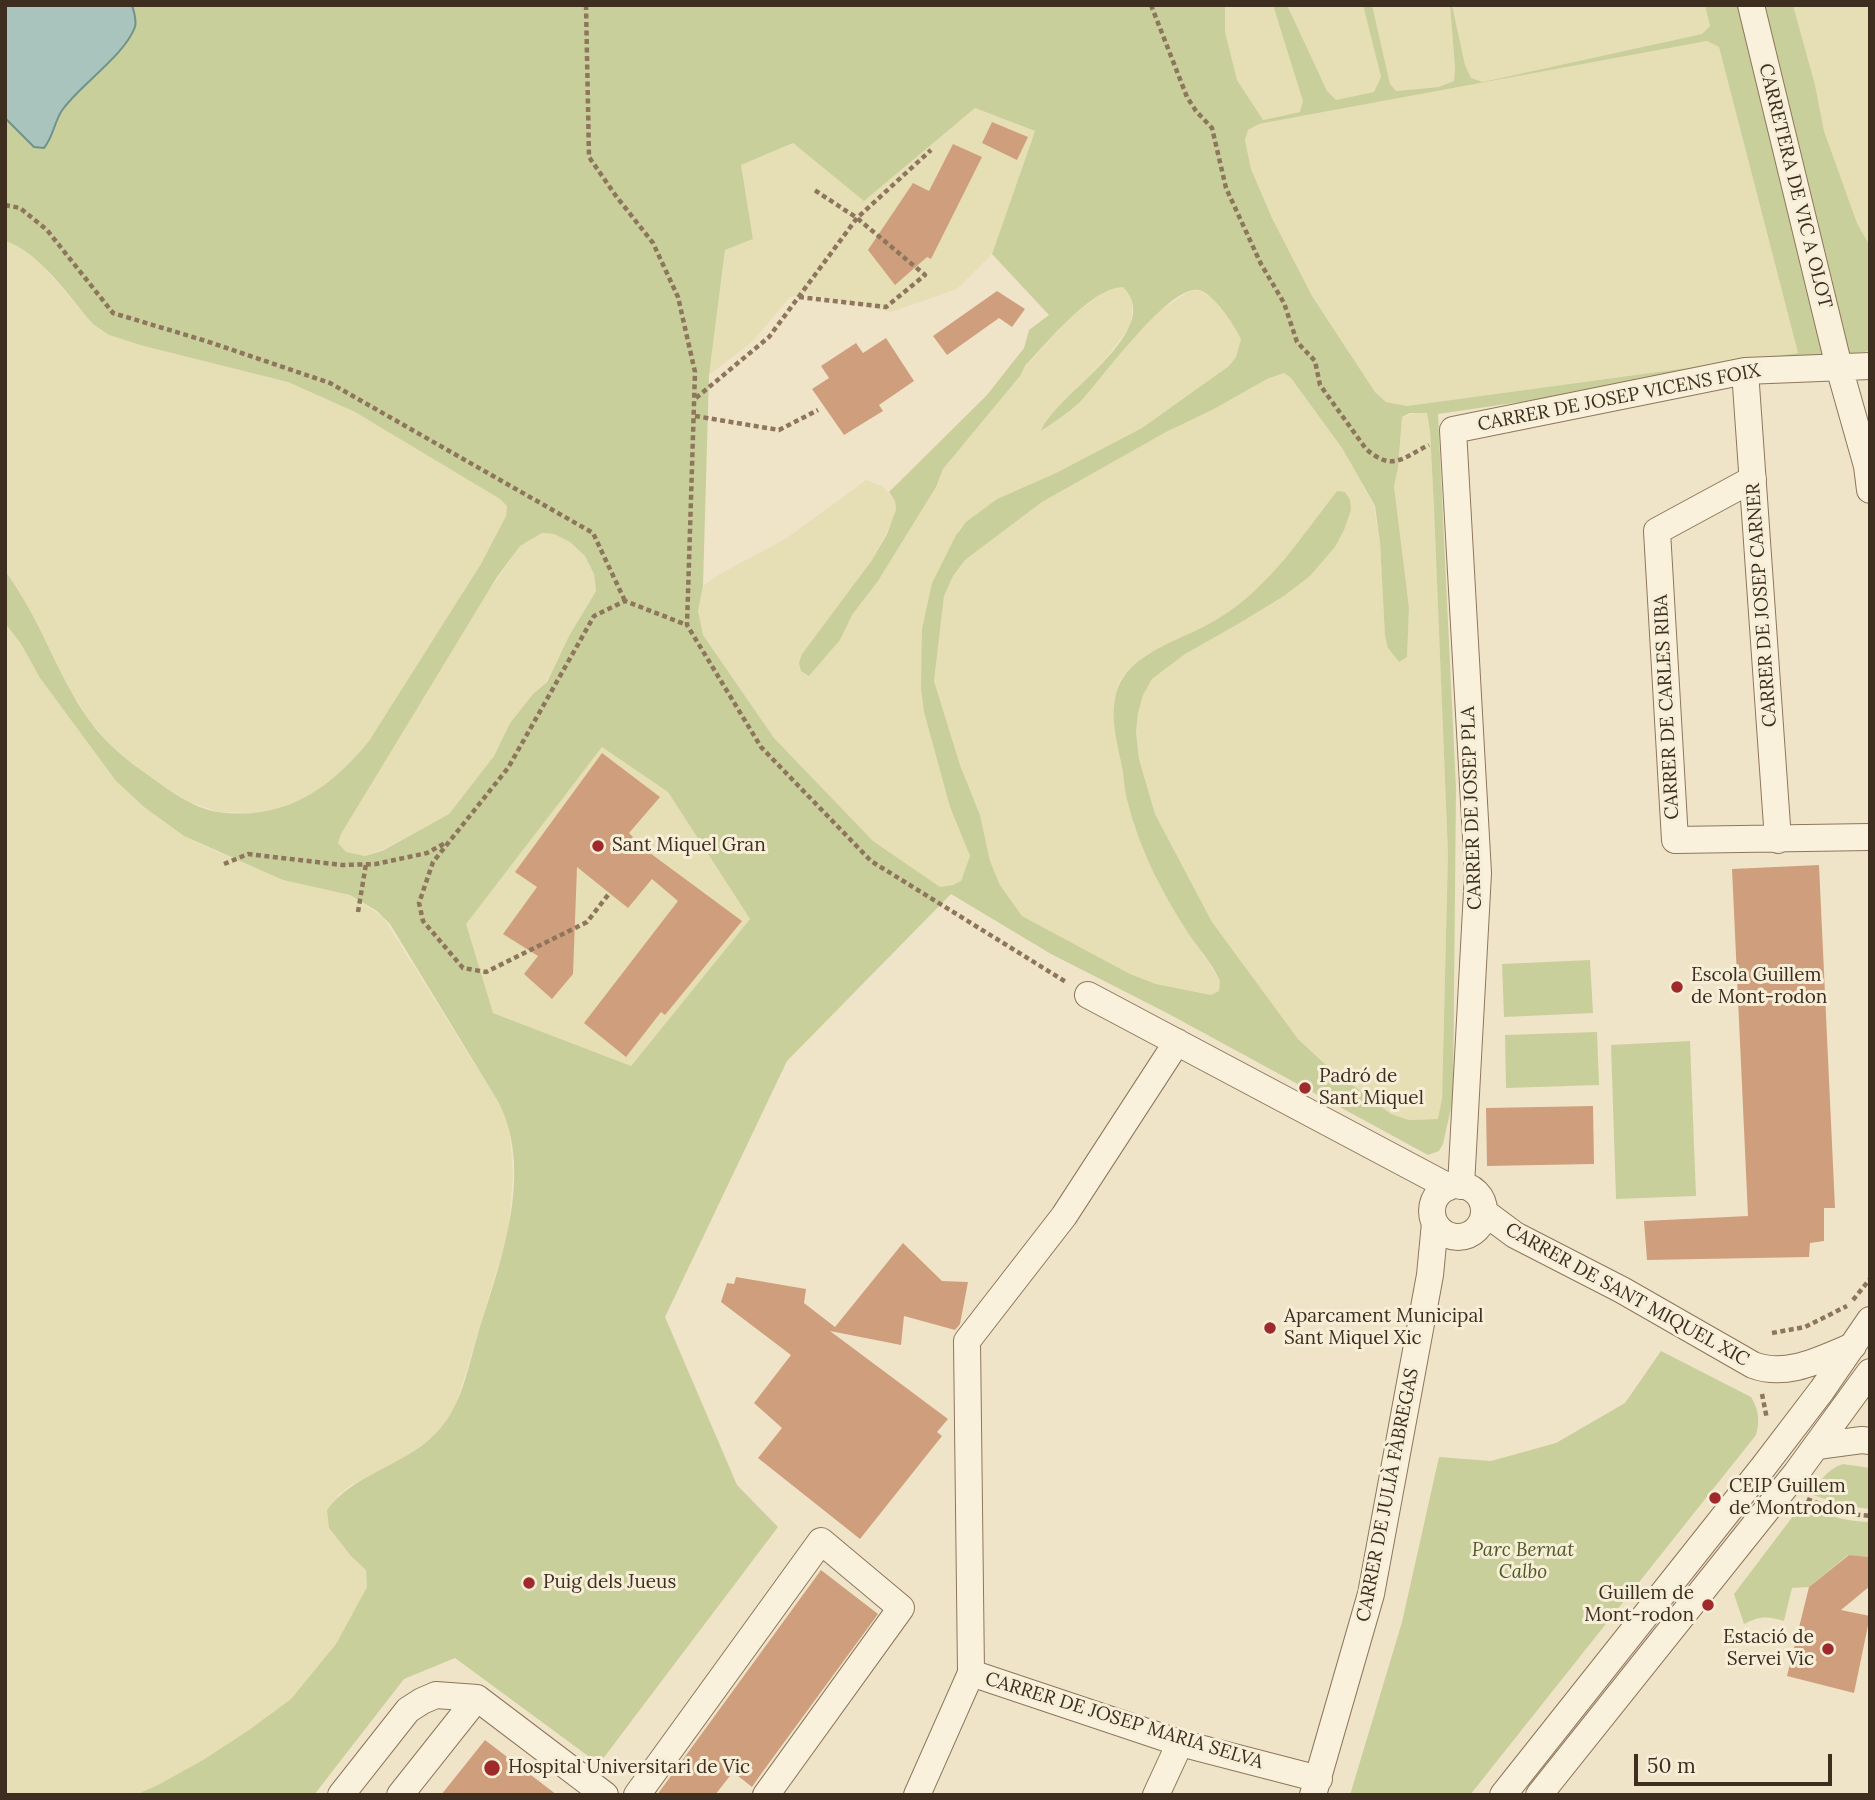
<!DOCTYPE html>
<meta charset="utf-8">
<style>
body{margin:0}
#map{position:relative;width:1875px;height:1800px;overflow:hidden;background:#f0e4c8;font-family:Lora,serif}
canvas{display:block}
.frame{position:absolute;inset:0;border:7px solid #3d2e20;pointer-events:none}
.scale{position:absolute;left:1634px;top:1754px;width:198px;height:32px;box-sizing:border-box;border:4px solid #3d2e20;border-top:0;padding-left:9px;font-size:21px;line-height:24px;white-space:nowrap;color:#3d2e20;-webkit-text-stroke:5px #f7eed8;paint-order:stroke}
</style>
<div id="map">
<canvas width="1875" height="1800"></canvas>
<div class="frame"></div>
<div class="scale">50 m</div>
</div>
<script>
const ctx = document.querySelector('canvas').getContext('2d');
ctx.lineJoin = 'round';
function paint(path, color) {
  ctx.fillStyle = color;
  ctx.fill(path, 'evenodd');
}
function strokePath(path, color, width, dash) {
  ctx.strokeStyle = color;
  ctx.lineWidth = width;
  ctx.lineCap = dash ? 'butt' : 'round';
  ctx.setLineDash(dash || []);
  ctx.stroke(path);
}
function drawText(font, color, halo, rows, align = 'center') {
  ctx.font = font + ' Lora,serif';
  ctx.lineWidth = 6;
  ctx.setLineDash([]);
  ctx.textBaseline = 'middle';
  ctx.strokeStyle = halo;
  ctx.fillStyle = color;
  for (const [text, x, y, turn = 0] of rows) {
    ctx.save();
    ctx.translate(x, y);
    ctx.rotate((+turn || 0) * Math.PI / 180);
    ctx.textAlign = isNaN(turn) ? turn : align;
    if (halo) ctx.strokeText(text, 0, 0);
    ctx.fillText(text, 0, 0);
    ctx.restore();
  }
}
paint(new Path2D(`
 M1225,5H1273L1304,101L1300,112L1262,120L1237,80L1225,32Z
 M1287,5H1363L1381,78L1375,92L1336,100L1327,91Z
 M1372,5H1450L1455,68L1454,81L1439,87L1396,91L1390,84Z
 M1452,5H1705L1710,26L1702,34L1494,80L1707,41L1719,47L1798,353L1407,406L1386,402L1375,392L1312,296L1272,218L1251,169L1245,140L1248,130L1259,124L1483,82L1471,78L1465,65Z
 M1793,5H1870V246L1857,223L1824,131L1815,85Z
 M975,108L1035,131L992,254L957,289L891,312L806,294L790,297L753,341L709,375L725,250L753,239L741,165L793,143L864,200Z
 M5,241L17,245L40,263L93,324L109,335L140,345L288,382L355,412L500,499L507,506L506,516L482,564L369,741L350,764L314,794L277,810L258,813L218,812L190,802L159,784L113,748L89,720L69,688L20,592L5,571Z
 M1123,286L1133,301L1130,327L1105,359L1050,416L1042,431L1079,402L1130,341L1158,312L1190,291L1199,290L1214,300L1236,329L1241,338L1239,348L1236,357L1229,366L1142,428L1056,473L997,499L960,528L932,583L921,689L924,712L950,807L970,856L961,881L953,885L940,887L873,841L774,738L703,635L698,611L703,586L718,575L787,538L866,480L882,486L895,501L896,510L894,518L872,560L802,654L809,676L840,640L852,615L878,581L936,487L943,469L1020,376L1025,367L1073,315L1104,292L1113,287Z
 M1284,373L1291,378L1342,448L1374,506L1380,542L1385,636L1388,648L1399,662L1407,657L1409,608L1394,486L1398,468L1402,417L1420,412L1427,413L1430,431L1434,508L1448,854L1442,1099L1439,1119L1409,1120L1391,1114L1326,1065L1298,1039L1212,922L1155,814L1139,759L1136,732L1138,713L1142,695L1152,679L1185,654L1238,624L1284,596L1310,576L1335,547L1351,510L1337,491L1310,529L1259,589L1217,620L1146,655L1124,675L1119,683L1114,701L1117,744L1134,826L1144,852L1165,895L1220,981L1219,991L1211,995L1156,984L1130,974L1022,916L1000,885L990,861L980,815L960,765L934,681L944,596L953,576L965,560L1042,502L1166,432L1214,409L1267,379Z
 M542,533L554,534L570,542L585,556L594,574L596,591L569,636L546,682L533,694L510,723L494,756L449,814L382,850L365,856L345,852L338,843L341,834L488,592L520,546Z
 M5,623L21,644L40,678L116,781L144,807L184,836L217,852L250,864L283,880L350,895L383,917L499,1103L507,1119L510,1136L513,1175L508,1233L456,1405L447,1421L434,1436L403,1459L351,1485L338,1495L329,1528L351,1556L366,1569L367,1587L336,1644L291,1699L249,1730L203,1760L158,1785L135,1795H5Z
 M602,746L668,792L750,919L631,1066L493,1013L465,924Z`), '#e6deb5');
paint(new Path2D(`
 M132,5H1225V32L1237,80L1263,120L1300,112L1303,101L1273,5H1287L1327,91L1336,100L1374,92L1381,77L1363,5H1372L1390,84L1396,91L1439,87L1454,81L1455,68L1450,5H1452L1465,65L1471,78L1483,82L1702,34L1710,26L1705,5H1793L1815,85L1824,131L1857,223L1870,246V351L1438,414L1456,788L1453,1099L1443,1144L1439,1151L1428,1155L1167,1013L1051,954L951,894L787,1061L665,1317L737,1485L778,1527L599,1764L455,1658L404,1679L314,1795H135L158,1785L203,1760L249,1730L291,1699L336,1644L367,1587L366,1570L351,1556L329,1528L327,1510C354,1473 403,1467 435,1434C461,1409 467,1371 477,1337C499,1265 535,1176 499,1103L390,924L377,911L350,895L283,880L184,836L144,807L116,781L40,678L21,644L5,623V571C40,617 56,674 89,720C106,744 128,761 152,778C170,791 195,809 218,812C284,821 329,790 369,741L481,564L506,516L507,506L500,499L355,412L288,382L140,345L109,335L93,324C70,298 39,251 5,241V118L44,148C54,136 54,121 63,109C82,83 124,58 134,27C137,20 134,12 132,5ZM1707,41L1719,47L1798,353L1407,406L1386,402L1375,392L1312,296L1272,218L1251,169L1245,140L1248,130L1259,124L1307,115ZM975,108L1035,131L992,254L1049,315L1029,330L1024,348L987,395L889,492L895,501L896,510L887,534L872,560L802,654L799,663L801,671L809,676L840,640L852,615L878,581L936,487L943,469L1020,376L1025,366C1046,344 1092,287 1123,287C1167,331 1055,394 1041,431C1054,422 1068,413 1080,402C1101,380 1169,284 1199,290C1214,294 1234,325 1241,339L1236,357L1229,366L1142,428L1056,473L997,499L966,522L956,535L932,583L922,629L921,689L924,712L950,807L970,856L961,881L953,885L940,887L873,841L774,738L703,635L698,611L703,586L709,375L725,250L753,239L741,165L793,143L864,201ZM1284,373L1291,378L1342,448L1375,506L1380,542L1385,636L1388,648L1399,662L1407,657L1409,608L1394,486L1398,468L1402,417L1410,413H1427L1430,431L1434,508L1448,854L1442,1099L1438,1119L1409,1120L1391,1114L1326,1065L1298,1039L1212,922L1155,814L1139,759L1136,732L1138,713L1143,695L1152,679L1185,654L1238,624L1284,596L1310,576L1335,547L1344,530L1351,510L1350,500L1345,492L1337,491C1301,537 1270,587 1219,618C1191,636 1156,644 1132,667C1105,692 1114,730 1121,762C1124,775 1124,790 1128,803C1139,848 1161,890 1185,928C1196,946 1211,961 1220,981L1219,991L1211,995L1156,984L1130,974L1022,916L1000,885L990,861L980,815L960,765L934,681L944,596L953,576L965,560L1042,502L1166,432L1214,409L1267,379ZM542,533L554,534L570,542L585,556L594,574L596,591L569,636L547,682L533,694L510,723L494,756L449,814L382,851L365,856L346,852L338,843L341,834L497,577L520,546ZM602,747L668,792L750,919L631,1066L493,1013L466,924Z
 M1590,960L1593,1013L1504,1017L1502,964Z
 M1597,1032L1599,1085L1506,1088L1505,1035Z
 M1690,1041L1696,1196L1616,1199L1611,1045Z
 M1661,1351L1751,1397C1759,1410 1760,1421 1756,1435L1470,1795H1350L1402,1622L1439,1457L1491,1461L1556,1443L1625,1403Z
 M1843,1464L1870,1468V1509L1846,1506L1810,1494C1820,1482 1827,1469 1843,1464Z
 M1803,1503C1825,1516 1844,1521 1870,1522V1557L1848,1555L1809,1587L1792,1588L1784,1621C1767,1616 1760,1616 1744,1624L1734,1594Z`), '#c9cf9b');
const water = new Path2D(`
 M5,5H132C134,12 137,20 135,27C124,56 81,84 63,109C54,121 54,136 44,148L34,147L5,118Z`);
paint(water, '#a9c4bc');
strokePath(water, '#6f938a', 2);
paint(new Path2D(`
 M992,122L1028,137L1017,160L982,143Z
 M953,144L982,157L931,259L927,257L895,285L868,250L913,183L929,191Z
 M997,291L1025,309L1012,327L999,318L947,355L933,336Z
 M886,338L914,381L879,405L883,411L844,435L812,389L829,378L821,366L856,343L863,353Z
 M602,753L660,797L629,833L633,837L631,839L742,921L665,1015L661,1012L626,1057L584,1023L678,901L652,879L628,908L577,867L573,974L552,999L524,974L538,956L503,934L537,887L515,872Z
 M1819,865L1835,1208H1824V1241L1810,1243L1809,1257L1647,1260L1644,1221L1748,1216L1732,869Z
 M1593,1106L1594,1164L1487,1166L1486,1108Z
 M903,1243L942,1281L968,1282L960,1324L955,1330L904,1316L901,1345L830,1331L948,1419L937,1432L942,1436L860,1539L758,1458L782,1428L754,1403L791,1355L721,1302L727,1283L734,1284L736,1277L806,1289L804,1303L835,1327Z
 M1849,1555L1870,1557V1586L1841,1610L1870,1616L1854,1693L1787,1676L1809,1587Z
 M821,1570L878,1614L761,1774L752,1787L733,1772L715,1795H657Z
 M485,1740L557,1795H441Z`), '#cf9f7d');
const minor = new Path2D(`
 M1751,5L1839,367L1867,466L1870,490
 M1745,371L1778,840
 M1753,479L1657,531L1675,840L1870,837
 M1088,995L1449,1187
 M1432 1211a26 26 0 1 1 52 0a26 26 0 1 1-52 0Z
 M1461,1186L1478,873L1453,430L1745,371L1870,366
 M1484,1212L1515,1235L1622,1290L1753,1365C1787,1378 1821,1359 1853,1346
 M1817,1446L1862,1440L1870,1441
 M971,1673L1180,1743L1319,1779
 M341,1795L408,1710L422,1701L436,1695L477,1698L605,1795
 M400,1795L477,1698
 M637,1795L821,1541L901,1608L766,1795
 M917,1795L971,1673L967,1341L1064,1216L1177,1042
 M1156,1795L1180,1743
 M1313,1795L1371,1594L1430,1275L1435,1223
 M1503,1795L1764,1466L1822,1390L1870,1320
 M1539,1795L1797,1472L1870,1372`);
strokePath(minor, '#8d765c', 28);
strokePath(new Path2D(`
 M586,5L589,157L616,196L653,243L678,297L695,372L687,625L761,747L871,861L1066,982
 M1151,5L1187,97L1196,111L1212,128L1226,188L1261,264L1284,303L1297,342L1315,361L1320,385L1366,449C1393,472 1402,458 1429,445
 M5,205L20,208L47,230L113,313L206,341L330,383L593,533L625,601
 M799,297L886,307L925,275L857,218L813,189
 M696,398L769,337L857,218L931,150
 M695,416L779,430L818,410
 M224,864L248,854L342,865L376,864L427,853L447,842
 M608,895L587,922L486,972L463,968L423,921L419,903L433,862L508,768L594,616L625,601L687,625
 M358,912L366,864
 M1853,1300L1870,1279
 M1772,1333L1805,1327L1847,1306
 M1762,1394L1767,1419
 M1807,1499L1842,1513L1870,1516`), '#8d765c', 4.5, [5, 3.5]);
strokePath(minor, '#faf1dc', 26);
for (const [x, y, r, color] of [
 [598,846,7,"#9e2a2b"],
 [1677,987,7,"#9e2a2b"],
 [1305,1088,7,"#9e2a2b"],
 [1270,1328,7,"#9e2a2b"],
 [1715,1498,7,"#9e2a2b"],
 [529,1583,7,"#9e2a2b"],
 [1708,1605,7,"#9e2a2b"],
 [1828,1649,7,"#9e2a2b"],
 [492,1768,9,"#9e2a2b"]
]) {
  const dot = new Path2D();
  dot.arc(x, y, r, 0, 2 * Math.PI);
  ctx.fillStyle = color;
  ctx.fill(dot);
  strokePath(dot, '#f7eed8', 2.5);
}
drawText('19px', '#3d2e20', '#f7eed8', [
 ["CARRETERA DE VIC A OLOT",1795,186,76],
 ["CARRER DE JOSEP VICENS FOIX",1619,398,-11],
 ["CARRER DE JOSEP CARNER",1762,605,-94],
 ["CARRER DE CARLES RIBA",1667,707,-93],
 ["CARRER DE JOSEP PLA",1472,808,-92],
 ["CARRER DE SANT MIQUEL XIC",1627,1295,29],
 ["CARRER DE JULIÀ FÀBREGAS",1388,1495,-79],
 ["CARRER DE JOSEP MARIA SELVA",1124,1721,17]
]);
drawText('19px', '#3d2e20', '#f7eed8', [
 ["Sant Miquel Gran",612,846],
 ["Escola Guillem",1691,976],
 ["de Mont-rodon",1691,998],
 ["Padró de",1319,1077],
 ["Sant Miquel",1319,1099],
 ["Aparcament Municipal",1284,1317],
 ["Sant Miquel Xic",1284,1339],
 ["CEIP Guillem",1729,1487],
 ["de Montrodon",1729,1509],
 ["Puig dels Jueus",543,1583],
 ["Guillem de",1694,1594,"right"],
 ["Mont-rodon",1694,1616,"right"],
 ["Estació de",1814,1638,"right"],
 ["Servei Vic",1814,1660,"right"],
 ["Hospital Universitari de Vic",508,1768]
], 'left');
drawText('italic 19px', '#4d5a26', '#f7eed8', [
 ["Parc Bernat",1523,1551],
 ["Calbo",1523,1573]
]);
</script>
